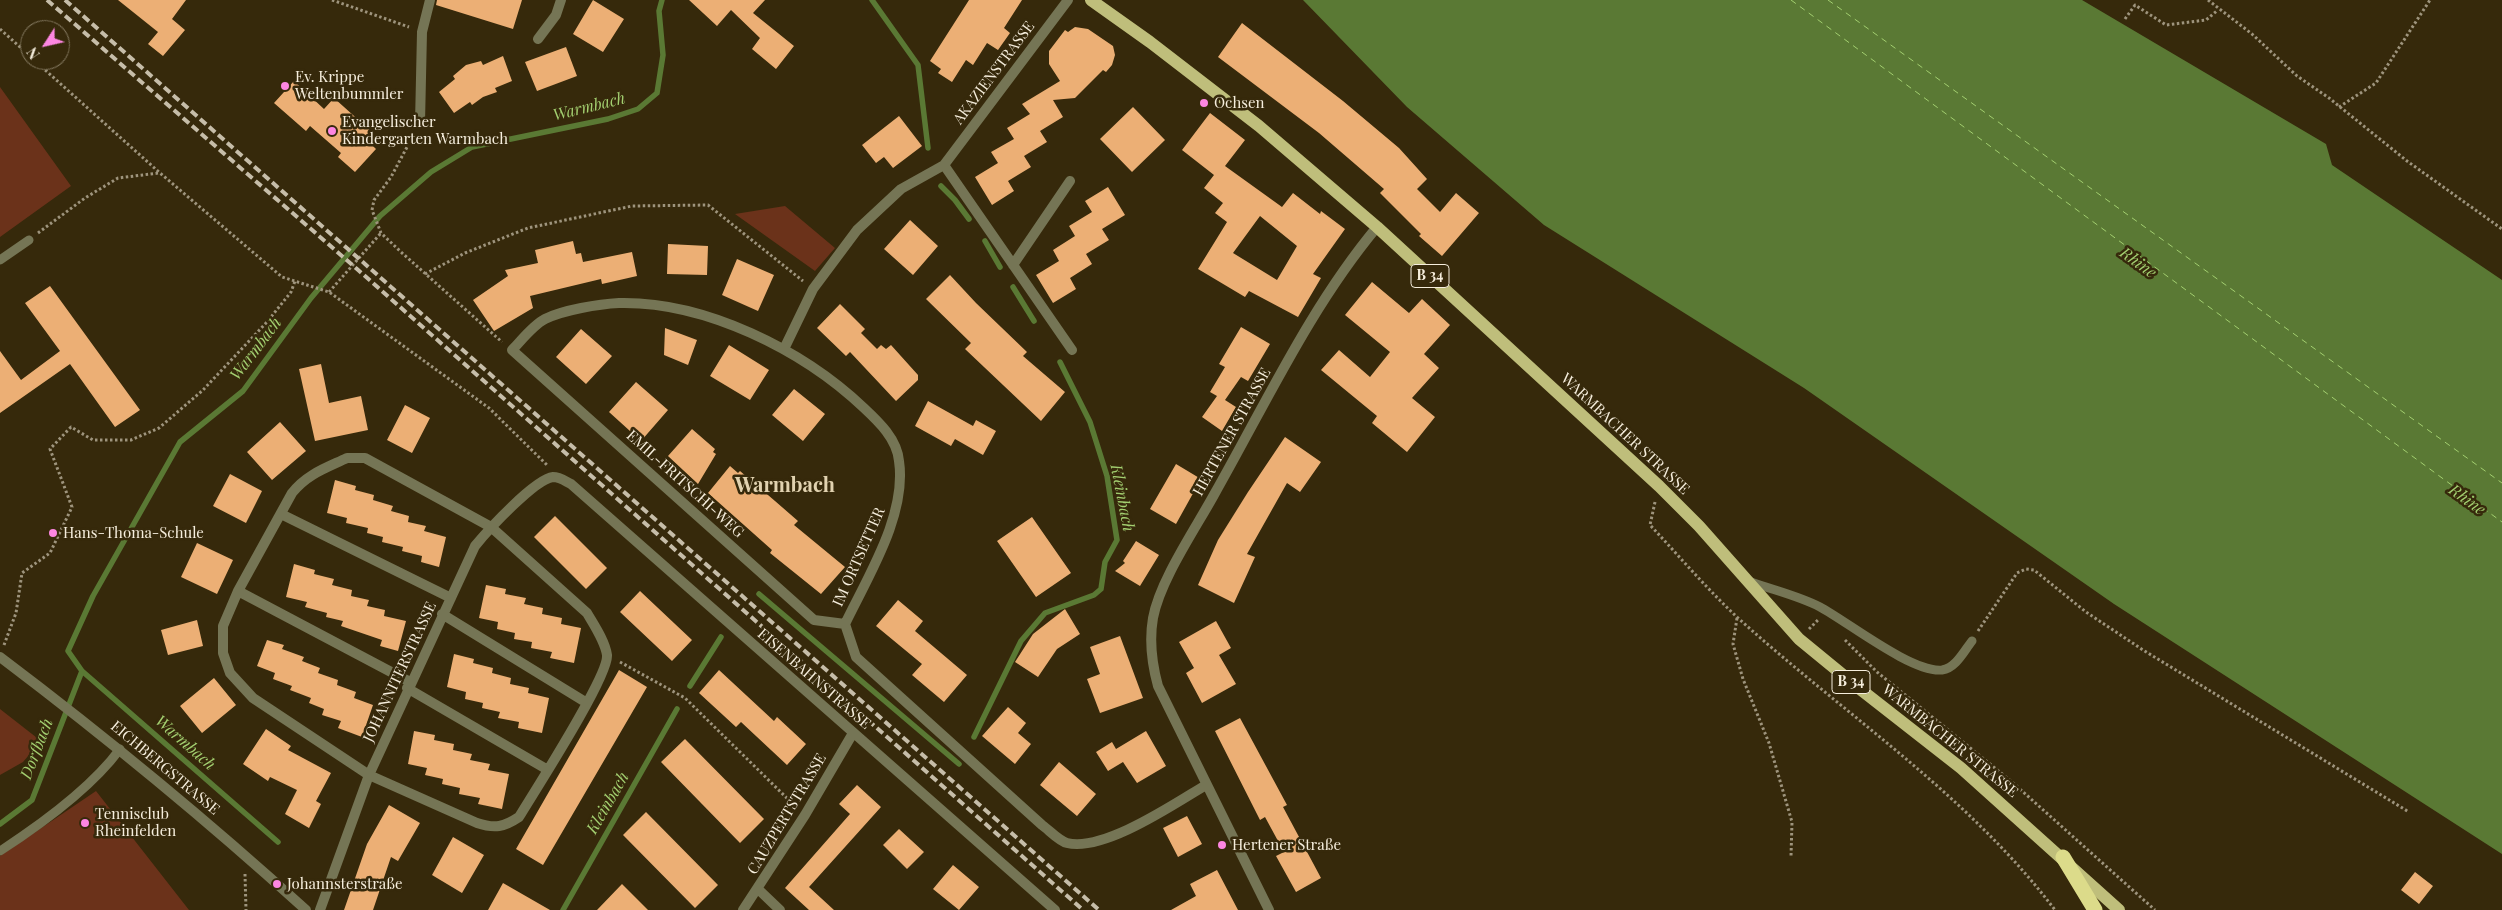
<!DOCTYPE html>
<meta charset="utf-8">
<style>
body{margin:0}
#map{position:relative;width:2502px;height:910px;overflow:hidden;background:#36290b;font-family:"Playfair Display",serif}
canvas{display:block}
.north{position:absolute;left:20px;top:20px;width:50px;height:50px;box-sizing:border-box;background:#36290b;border:1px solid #83785f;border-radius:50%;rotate:235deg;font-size:14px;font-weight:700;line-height:20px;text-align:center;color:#f6eedd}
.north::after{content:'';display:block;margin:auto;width:18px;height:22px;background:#fd86e2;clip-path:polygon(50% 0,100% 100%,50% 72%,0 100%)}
</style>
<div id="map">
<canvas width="2502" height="910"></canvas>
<div class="north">N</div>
</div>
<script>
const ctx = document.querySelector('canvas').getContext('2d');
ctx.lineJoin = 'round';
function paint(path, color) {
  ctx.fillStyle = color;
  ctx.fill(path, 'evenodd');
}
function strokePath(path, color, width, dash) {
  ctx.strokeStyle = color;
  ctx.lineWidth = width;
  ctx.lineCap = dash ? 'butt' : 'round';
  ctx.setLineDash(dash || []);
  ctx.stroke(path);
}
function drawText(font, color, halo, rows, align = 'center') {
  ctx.font = font + ' "Playfair Display",serif';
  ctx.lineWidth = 5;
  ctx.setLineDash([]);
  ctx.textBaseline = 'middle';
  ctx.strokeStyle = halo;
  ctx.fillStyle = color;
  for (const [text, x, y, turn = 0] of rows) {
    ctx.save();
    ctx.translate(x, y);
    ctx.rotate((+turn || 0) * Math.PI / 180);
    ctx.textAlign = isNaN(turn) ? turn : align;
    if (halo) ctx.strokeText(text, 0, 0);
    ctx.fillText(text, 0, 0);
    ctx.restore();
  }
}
paint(new Path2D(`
 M0,87L71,186L0,237Z
 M785,206L835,248L815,271L735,214Z
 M0,709L41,741L23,762L0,775Z
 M96,791L189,910H0V856Z`), '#6b321a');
paint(new Path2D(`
 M1303,0H2082L2326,144L2332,165L2502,280V854L2114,604L1804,388L1544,225L1407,107Z`), '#5a7934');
strokePath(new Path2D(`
 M872,0L918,65L928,148
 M941,186L955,200L969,219
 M985,241L1000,267
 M1013,287L1034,321
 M759,594L959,764
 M690,686L721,637
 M974,737L1021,641L1045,613L1094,595L1101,589L1105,562L1117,540L1107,476L1090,422L1060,362
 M0,824L32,800L82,671
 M278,842L82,671L68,651L93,596L180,442L243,391L311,298L380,216L431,172L472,147L608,119L638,109L657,93L663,55L659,11L662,0
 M563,910L677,709`), '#5a7934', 5.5);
strokePath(new Path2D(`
 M1791,0L2502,522
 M1828,0L2502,483`), '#a3cf70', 1, [6, 5]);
paint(new Path2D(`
 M118,0H186L172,19L185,30L163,56L148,44L158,32Z
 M437,0H522L513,29L436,5Z
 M593,0L624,19L603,52L573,34Z
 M689,0H765L753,13L794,46L776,69L752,49L760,38L731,10L717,26Z
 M969,0H1022L1004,28L1010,33L998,50L987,43L973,65L966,60L952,82L938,73L941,69L930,61Z
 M1242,23L1343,101L1399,148L1427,179L1417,189L1440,212L1456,193L1479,213L1442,256L1419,236L1421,234L1380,193L1384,189L1319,133L1218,57Z
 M1075,27L1088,29L1113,46L1115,55L1112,65L1106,72L1103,70L1075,98L1053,100L1063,117L1040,131L1047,142L1024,156L1031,167L1008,181L1014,191L992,205L975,177L998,163L991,152L1014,139L1007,128L1030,114L1022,104L1060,81L1049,64V51L1065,30L1068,32Z
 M566,47L577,76L537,91L525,62Z
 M503,56L512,81L495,88L497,92L483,97L472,105L470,102L454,113L439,92L455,79L453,76L466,65L481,61L483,65Z
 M294,81L324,109L334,98L373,133L367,140L376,149L355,172L338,157L341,153L310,126L306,131L274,103Z
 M1133,107L1165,140L1132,172L1100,139Z
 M1210,113L1245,140L1225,166L1282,207L1293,193L1320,214L1321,211L1345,229L1313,274L1321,278L1298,317L1249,291L1245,297L1198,269L1227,222L1215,213L1223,203L1204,188L1214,175L1182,150ZM1260,216L1297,246L1277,280L1233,253Z
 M899,116L922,146L893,168L884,157L876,163L862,145Z
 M1108,187L1125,215L1102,229L1109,240L1086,254L1092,264L1070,278L1076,289L1053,303L1036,275L1059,261L1053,250L1075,236L1069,226L1092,212L1085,201Z
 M910,220L938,246L913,275L884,249Z
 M573,241L576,254L581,253L583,262L632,252L637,276L602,284L601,279L530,296L533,308L494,331L473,300L508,276L505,270L538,263L535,250Z
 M668,244L708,246L707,275L667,274Z
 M737,259L774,275L758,311L722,295Z
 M950,275L976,303L1027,352L1023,356L1065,392L1041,421L965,349L971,343L926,299Z
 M1372,282L1409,313L1422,299L1450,325L1424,354L1439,368L1412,398L1435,417L1407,452L1372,423L1377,416L1321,370L1339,350L1370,377L1390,352L1345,315Z
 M50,286L140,410L115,427L70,364L0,413V351L21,380L60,351L25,303Z
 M840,304L865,329L861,333L877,349L881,345L886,349L891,345L918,375V380L896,401L850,352L846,356L817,328Z
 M1241,327L1270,344L1248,381L1241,377L1225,400L1236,407L1222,431L1202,417L1217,396L1210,392L1225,367L1219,364Z
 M665,328L697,340L688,365L664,355Z
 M581,329L612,356L586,384L556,357Z
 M729,345L769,370L750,400L710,376Z
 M321,364L329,403L361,396L368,430L315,441L299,369Z
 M636,382L668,410L641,441L609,412Z
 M794,389L825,414L803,441L772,415Z
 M928,401L973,426L976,420L996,431L983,455L955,439L951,446L915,426Z
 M405,405L430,418L412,453L387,440Z
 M280,422L306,451L272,480L247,452Z
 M692,429L715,449L713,452L716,454L698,484L668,456Z
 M1285,437L1321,462L1300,492L1287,483L1247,554L1255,557L1234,603L1198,585L1218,540L1248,492Z
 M1176,464L1201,479L1176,524L1150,509Z
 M730,466L738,473L740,471L775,501L798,521L794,525L845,567L821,594L770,553L772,550L708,493Z
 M230,474L262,491L246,523L213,506Z
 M335,480L356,486L355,490L374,495L373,500L393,506L391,511L409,516L408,522L426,526L424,531L446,537L439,567L421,562L422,556L402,551L403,547L382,542L383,537L367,533L368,528L346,523L347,518L327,513Z
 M555,516L607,568L586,589L534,537Z
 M1032,517L1071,573L1036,597L997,541Z
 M1136,541L1159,555L1140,586L1115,571L1125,563L1123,561Z
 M197,543L233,560L217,594L181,577Z
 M294,564L315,570L314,574L334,579L332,585L352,590L351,596L369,600L367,606L385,610L384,616L406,621L398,651L380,646L382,640L341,626L343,621L326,617L327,613L305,607L307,602L286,597Z
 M486,585L506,589L505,594L526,598L524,604L543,608L542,614L562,618L561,624L581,628L574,663L550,658L552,652L531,648L532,642L514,639L515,633L497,629L498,622L479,618Z
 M640,591L692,640L672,661L620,612Z
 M898,600L923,621L915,631L967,675L944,702L912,675L922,664L876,626Z
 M1065,609L1080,634L1057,649L1038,677L1015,662L1033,634Z
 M197,620L203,646L168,655L161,630Z
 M1216,621L1231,648L1219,655L1236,684L1202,703L1186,673L1194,668L1179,642Z
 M1120,636L1143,698L1100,713L1087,679L1100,674L1090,647Z
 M267,640L284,645L282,649L304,657L302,661L320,668L318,673L338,680L337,685L356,692L354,698L373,705L362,737L338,728L341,721L322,715L324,709L309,703L311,698L290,690L292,686L273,679L275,673L257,666Z
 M454,654L474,659L473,663L493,668L492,673L511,678L510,684L529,688L528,693L549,698L542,733L518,728L519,722L498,718L500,712L482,708L483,703L465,699L466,692L447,687Z
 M619,670L647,687L543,865L516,849Z
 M719,670L774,721L777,717L806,744L787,765L741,722L736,727L699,693Z
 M214,678L236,705L202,733L180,706Z
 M1008,707L1026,723L1018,733L1031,744L1015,764L982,736Z
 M1240,718L1287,805L1283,807L1321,878L1296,892L1276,856L1284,852L1265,817L1260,820L1215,731Z
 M266,729L291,746L288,750L331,773L316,801L321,804L309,828L285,814L297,790L270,777L268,781L243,764Z
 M414,731L435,735L434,740L454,744L453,750L472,754L470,760L490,764L488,770L509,774L502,809L478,804L480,798L459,794L460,788L442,784L443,779L425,775L427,768L408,764Z
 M1146,731L1166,766L1137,783L1123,762L1108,771L1096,752L1112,742L1116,749Z
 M685,739L764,819L740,843L661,762Z
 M1059,762L1096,794L1077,816L1040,785Z
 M857,785L881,807L809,887L834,910H809L785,888L850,814L839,804Z
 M389,805L420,823L398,861L391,857L373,910H344L367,844Z
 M646,812L718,885L695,908L623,835Z
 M1187,816L1202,844L1178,857L1163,828Z
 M899,829L924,852L907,869L883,845Z
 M453,837L484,855L462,893L432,875Z
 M953,865L979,887L959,910L933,889Z
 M1217,870L1238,910H1171L1196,896L1190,884Z
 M2415,872L2433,886L2419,904L2401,890Z
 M503,883L550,910H488Z
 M622,884L648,910H597Z`), '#ecaf75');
strokePath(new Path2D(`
 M332,0L409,27
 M2208,0L2252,34L2297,76L2329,98L2407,161L2502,229
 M2125,19L2135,5L2166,25L2206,20L2218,10
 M0,29L30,56
 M34,60L160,173L282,277L329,292L489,408L547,465
 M2339,107L2376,83L2430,0
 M414,134L391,177L374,200L372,210L381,233L401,252L502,342
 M38,233L85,198L118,178L159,173
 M425,274L465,253L528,228L632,206L708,205L803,281
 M329,292L381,233
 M1655,502L1650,525C1679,556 1707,589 1738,618C1845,715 1967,794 2055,910
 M1737,618L1733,644L1743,679L1769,743L1792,822L1791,856
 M1809,629L1819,619
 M1978,631L2017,573L2026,569L2034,570L2086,612L2143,650L2409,812
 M1845,640L1877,672L2012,782L2155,910
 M4,645L16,613L22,573L50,553L72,507L50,449L71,427L93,440H131L159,428L203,390L267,322L291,292L295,281
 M620,662L685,698L795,806
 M245,874L246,910`), '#9e947d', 3, [2.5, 2.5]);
strokePath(new Path2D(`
 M0,260L29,240
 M1751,582C1773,590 1799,596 1820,607C1848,622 1912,673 1942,670C1956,668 1964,651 1972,641
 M0,851C40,825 92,787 120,749`), '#757555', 9);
strokePath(new Path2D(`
 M538,39L556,15L561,0
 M420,123L422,32L430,0
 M944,165L1072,350
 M1013,265L1070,181
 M784,349L813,289L857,230L901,189L944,165L1068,0
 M347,458H365L491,527L587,613C594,625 605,641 607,655C609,676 534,792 519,817C504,827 495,829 477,823L369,775L253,698L230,673L223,653V626L238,591L292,493C307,474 326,468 347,458Z
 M281,514L451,598
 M238,591L410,682
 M442,614L587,703
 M845,624L814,620L512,350C521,341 533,325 545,319C563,310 599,304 619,303C705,301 803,350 864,408C879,422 897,439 899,461C907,515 868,576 845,624L856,657L1042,825C1049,830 1059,841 1067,843C1104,852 1174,804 1206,785
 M0,657C106,737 208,821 306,910
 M407,688L548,770
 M759,890L780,910
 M320,910L369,775L475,546C488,530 535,479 553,477C560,477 565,481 571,484L1055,910
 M743,910L805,815L853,733
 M1269,910L1158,686C1152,664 1149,641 1153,618C1160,580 1196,528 1215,493C1266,403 1311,306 1377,227`), '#757555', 10);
strokePath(new Path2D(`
 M1091,0L1150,42L1259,126L1377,227L1659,486L1699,526L1799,639L1860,689L1961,768L2119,910`), '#bfbe7b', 12);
strokePath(new Path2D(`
 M2063,857L2095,910`), '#dcdb8a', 15);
strokePath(new Path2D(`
 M47,0L357,269L1083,910
 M65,0L1099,910`), '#c6bda9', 4, [8, 4]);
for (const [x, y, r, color] of [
 [285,86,5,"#fd86e2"],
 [1204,103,5,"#fd86e2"],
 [332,131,5,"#fd86e2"],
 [53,533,5,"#fd86e2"],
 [85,823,5,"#fd86e2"],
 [1222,845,5,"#fd86e2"],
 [277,884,5,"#fd86e2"]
]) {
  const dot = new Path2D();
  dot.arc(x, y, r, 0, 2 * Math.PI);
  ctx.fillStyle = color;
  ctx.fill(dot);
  strokePath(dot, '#36290b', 2);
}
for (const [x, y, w] of [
 [1430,276,38],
 [1851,682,38]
]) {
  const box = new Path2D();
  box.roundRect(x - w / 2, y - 11.5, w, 23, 4);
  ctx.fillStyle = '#36290b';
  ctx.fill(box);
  strokePath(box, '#f6eedd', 1);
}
drawText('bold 14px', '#f6eedd', null, [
 ["B 34",1430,276],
 ["B 34",1851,682]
]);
drawText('15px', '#f6eedd', '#36290b', [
 ["AKAZIENSTRASSE",994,73,-53],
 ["HERTENER STRASSE",1232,432,-61],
 ["WARMBACHER STRASSE",1625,434,43],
 ["EMIL-FRITSCHI-WEG",685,484,42],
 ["IM ORTSETTER",859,557,-66],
 ["JOHANNITERSTRASSE",400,672,-65],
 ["EISENBAHNSTRASSE",814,679,41],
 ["WARMBACHER STRASSE",1950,741,39],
 ["EICHBERGSTRASSE",165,768,40],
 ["CAUZPERTSTRASSE",787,814,-59]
]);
drawText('15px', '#f6eedd', '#36290b', [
 ["Ev. Krippe",295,77],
 ["Weltenbummler",295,94],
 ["Ochsen",1214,103],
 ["Evangelischer",342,122],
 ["Kindergarten Warmbach",342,139],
 ["Hans-Thoma-Schule",63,533],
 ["Tennisclub",95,814],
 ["Rheinfelden",95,831],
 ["Hertener Straße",1232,845],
 ["Johannsterstraße",287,884]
], 'left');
drawText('italic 16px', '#a3cf70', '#36290b', [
 ["Warmbach",589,107,-14],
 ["Rhine",2138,263,36],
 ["Warmbach",256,349,-53],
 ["Kleinbach",1122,498,79],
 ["Rhine",2467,500,36],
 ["Warmbach",185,743,41],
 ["Dorfbach",37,749,-69],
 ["Kleinbach",608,803,-60]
]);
drawText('bold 20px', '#e1d2b0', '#36290b', [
 ["Warmbach",785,486]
]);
</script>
